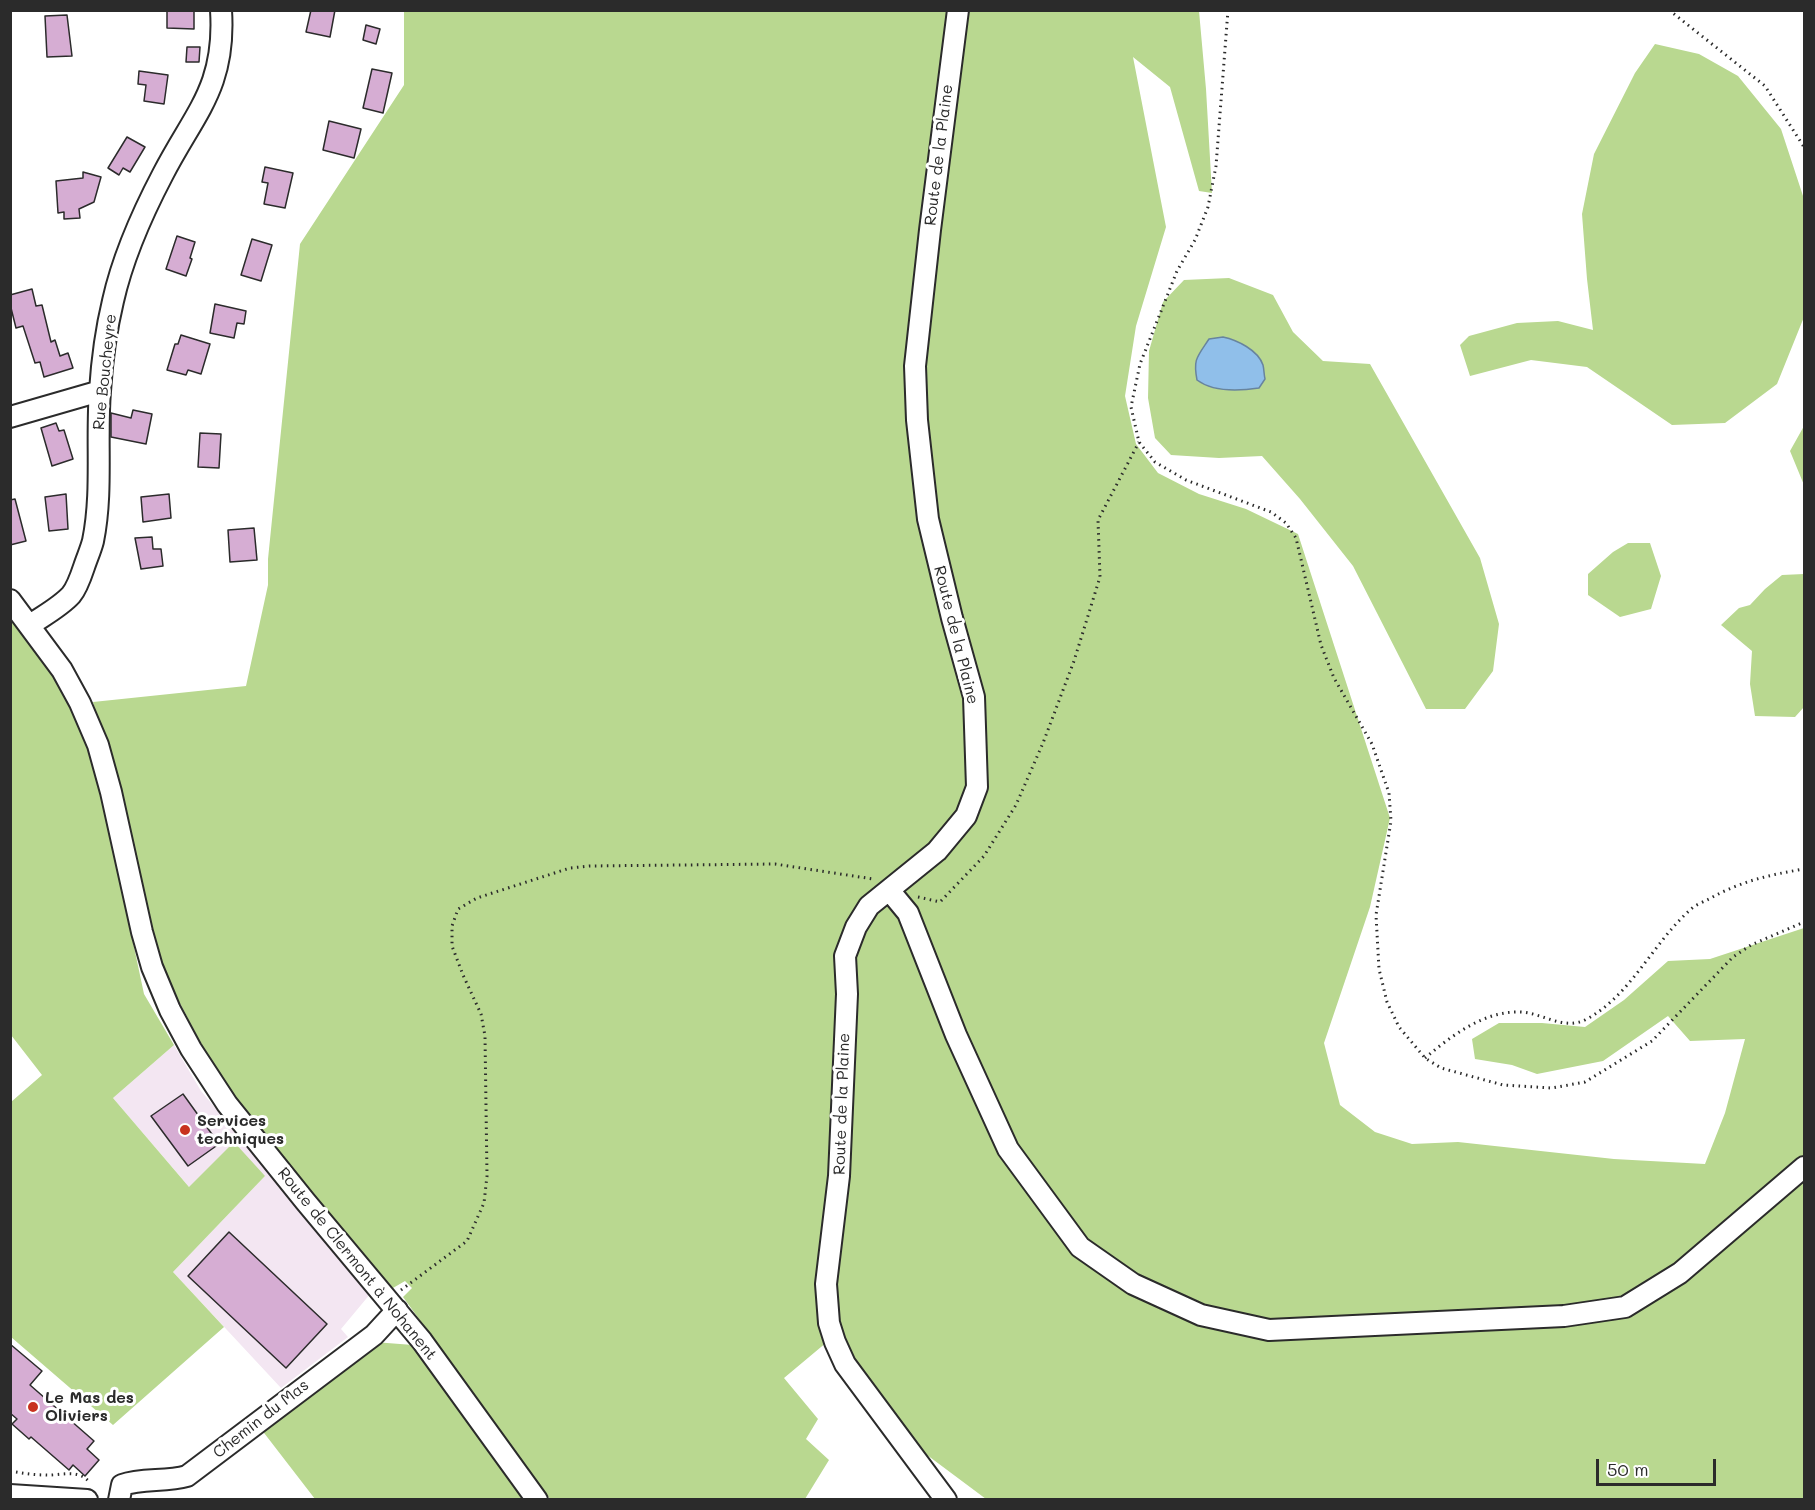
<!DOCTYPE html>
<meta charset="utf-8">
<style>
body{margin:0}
#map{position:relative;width:1815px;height:1510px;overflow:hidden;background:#fff;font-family:Mali,sans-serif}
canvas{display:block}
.frame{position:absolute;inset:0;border:12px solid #2b2b2b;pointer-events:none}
.scale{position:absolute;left:1596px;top:1459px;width:120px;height:27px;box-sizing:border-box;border:3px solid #2b2b2b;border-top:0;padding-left:8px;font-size:18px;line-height:21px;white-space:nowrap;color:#2b2b2b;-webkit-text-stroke:4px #fff;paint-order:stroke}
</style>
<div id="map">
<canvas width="1815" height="1510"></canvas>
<div class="frame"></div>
<div class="scale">50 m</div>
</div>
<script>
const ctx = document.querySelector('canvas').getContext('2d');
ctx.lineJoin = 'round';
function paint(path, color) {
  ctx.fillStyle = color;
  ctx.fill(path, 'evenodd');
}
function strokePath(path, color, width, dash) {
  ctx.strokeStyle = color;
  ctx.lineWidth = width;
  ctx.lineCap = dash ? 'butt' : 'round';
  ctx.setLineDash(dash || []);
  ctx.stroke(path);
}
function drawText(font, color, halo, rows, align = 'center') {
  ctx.font = font + ' Mali,sans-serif';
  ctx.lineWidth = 6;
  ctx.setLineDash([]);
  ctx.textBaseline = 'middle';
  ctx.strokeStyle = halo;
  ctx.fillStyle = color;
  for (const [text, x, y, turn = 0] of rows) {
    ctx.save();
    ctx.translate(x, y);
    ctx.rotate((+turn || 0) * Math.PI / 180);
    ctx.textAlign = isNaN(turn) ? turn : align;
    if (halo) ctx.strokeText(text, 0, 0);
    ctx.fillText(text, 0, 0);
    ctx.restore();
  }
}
paint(new Path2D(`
 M174,1045L201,1091L371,1293L341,1329L348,1337L281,1388L173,1272L265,1176L190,1188L113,1098Z`), '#f3e6f2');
paint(new Path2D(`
 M404,11H1199L1206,89L1212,193L1199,191L1170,87L1133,57L1166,227L1136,326L1125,396L1136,444L1158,473L1199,494L1246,509L1298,534L1390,818L1370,907L1324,1043L1340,1105L1375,1132L1412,1144L1458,1142L1614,1159L1705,1164L1725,1113L1745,1039L1690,1041L1668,1016L1603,1061L1537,1074L1512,1065L1475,1059L1472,1039L1499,1023H1542L1585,1027L1624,1000L1668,961L1710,959L1804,928V1499H986L923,1452L827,1342L784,1378L818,1419L806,1439L829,1460L805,1499H550L403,1297L412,1288L405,1281L393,1288L335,1223L268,1138L228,1095L161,967L127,827L93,702L246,686L268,585V559L300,244L404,85Z
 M1655,44L1699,54L1738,76L1781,129L1804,199V317L1777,384L1725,423L1672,425L1587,367L1531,360L1470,376L1460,345L1469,336L1517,323L1558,321L1593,330L1587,279L1582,214L1594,154L1635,73Z
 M1229,278L1273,295L1293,332L1323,361L1370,364L1480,558L1499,624L1493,671L1465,709H1426L1353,566L1300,499L1262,456L1219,458L1171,455L1155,438L1148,398L1149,351L1163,302L1184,280Z
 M1804,426V485L1790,451Z
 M1628,543H1650L1661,576L1651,609L1620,617L1588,595V574L1613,552Z
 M1804,574V707L1795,717L1755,716L1750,684L1752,651L1721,625L1739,608L1750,605L1765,589L1782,575Z
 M10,618H13L43,658L75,711L96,768L144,994L174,1045L113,1098L189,1187L234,1142L265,1176L173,1272L224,1327L113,1425L11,1337V1102L42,1075L11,1035Z
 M374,1342L413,1345L524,1499H315L261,1429Z`), '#b9d890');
const water = new Path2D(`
 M1223,337C1237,340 1258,350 1263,365C1264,369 1264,375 1265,379L1259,388C1240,391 1213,392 1197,380C1193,359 1197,357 1209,339Z`);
paint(water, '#90bfea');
strokePath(water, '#68849e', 1.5);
const building = new Path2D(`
 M171,10H194V29L167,28V11Z
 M311,10H335L330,37L306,32Z
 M67,15L72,56L47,57L45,16Z
 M366,25L380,29L376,44L363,40Z
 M187,47H200L199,62H186Z
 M372,69L392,73L383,113L363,108Z
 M139,71L168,75L164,104L144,101L146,85L138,84Z
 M329,121L361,129L354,158L323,150Z
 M127,137L145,147L130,172L123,168L119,175L108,168Z
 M265,167L293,173L285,208L264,204L268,183L262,182Z
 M83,172L101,177L94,202L79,209L80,218L64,219V212L58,213L56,181L83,178Z
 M177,236L195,242L190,258L192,259L186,276L166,269Z
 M252,239L272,245L261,281L241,275Z
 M32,289L36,306L42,305L51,342L55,340L60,356L68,353L73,368L44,377L40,362L35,363L23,326L16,328L10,304V295Z
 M215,304L246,311L244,324L237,323L234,338L210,333Z
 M181,335L210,344L201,374L188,370L186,375L167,370L175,344H178Z
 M133,410L152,414L146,444L111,437V413L131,418Z
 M56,423L59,431L64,430L73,459L52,466L41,428Z
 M200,433L221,434L219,468L198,467Z
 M66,494L68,529L49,531L45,497Z
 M169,494L171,518L143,522L141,497Z
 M15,499L26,541L10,545V500Z
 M254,528L257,560L230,562L228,530Z
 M152,537L153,549H161L163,566L141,569L135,538Z
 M183,1094L219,1144L188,1166L151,1116Z
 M229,1232L327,1324L286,1368L188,1276Z
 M10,1344L42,1371L30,1385L94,1441L87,1449L99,1460L85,1476L73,1465L69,1470L31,1437L29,1439L12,1424L17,1419L10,1413Z`);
paint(building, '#d6add3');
strokePath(building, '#2b2b2b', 1.5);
const minor = new Path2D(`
 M10,417L100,391
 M10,600L62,670L80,703L98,745L111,792L142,932L152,967L170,1010L191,1049L227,1104L305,1201L422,1341L537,1500
 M30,625C43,616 60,607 71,595C77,588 81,576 84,567C87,558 91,549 93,541C103,492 96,440 100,391C102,360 106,330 113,301C123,256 142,214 163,174C195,112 226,87 221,10
 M889,890L908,913L956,1035L1008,1149L1080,1247L1133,1284L1201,1315L1269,1330L1564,1316L1625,1307L1680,1273L1804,1167
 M10,1495L87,1500
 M119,1500L122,1485C142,1478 166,1482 187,1476L374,1335L397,1310
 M946,1500L845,1364L835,1342L829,1323L826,1284L839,1176L847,994L845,956L856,927L869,906L937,851L966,816L977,787L974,697L952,618L928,519L917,420L915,366L930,230L958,10`);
strokePath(minor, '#2b2b2b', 24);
strokePath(new Path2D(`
 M1228,10L1216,166L1208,207L1195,240L1177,271L1140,364L1131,407L1139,442L1155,462L1186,480L1271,512L1286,523L1296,538L1321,645L1334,678L1372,744L1389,793L1391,821L1376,915L1379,969L1387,1002L1399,1027L1425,1058L1441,1068L1503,1085L1552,1088L1585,1082L1652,1041L1733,957L1751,945L1804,922
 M1669,10L1765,86L1804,147
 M918,897L940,902L984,856L1016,805L1043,743L1074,661L1100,577L1098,520L1139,442
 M1425,1058C1450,1037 1482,1012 1517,1012C1541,1011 1563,1032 1587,1019C1631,995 1653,943 1690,910C1695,905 1703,902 1709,899C1741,881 1769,875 1804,869
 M401,1290L467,1241L484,1203L487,1176L485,1036L481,1014L463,975L452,946V926L458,909L477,898L570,868L590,866L775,864L873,879
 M10,1471C22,1473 33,1475 45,1475C60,1476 79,1468 90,1483`), '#2b2b2b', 3, [1.5, 4.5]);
strokePath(minor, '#fff', 20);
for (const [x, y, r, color] of [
 [185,1130,6,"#c8321e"],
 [33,1407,6,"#c8321e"]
]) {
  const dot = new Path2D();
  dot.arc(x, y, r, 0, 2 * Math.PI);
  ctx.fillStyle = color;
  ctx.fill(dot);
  strokePath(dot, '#fff', 2);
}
drawText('16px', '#2b2b2b', '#fff', [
 ["Route de la Plaine",939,155,-83],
 ["Rue Boucheyre",105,372,-84],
 ["Route de la Plaine",956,635,76],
 ["Route de la Plaine",842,1104,-88],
 ["Route de Clermont à Nohanent",357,1264,51],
 ["Chemin du Mas",261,1419,-38]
]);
drawText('bold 16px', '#2b2b2b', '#fff', [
 ["Services",197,1121],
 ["techniques",197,1139],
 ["Le Mas des",45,1398],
 ["Oliviers",45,1416]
], 'left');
</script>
